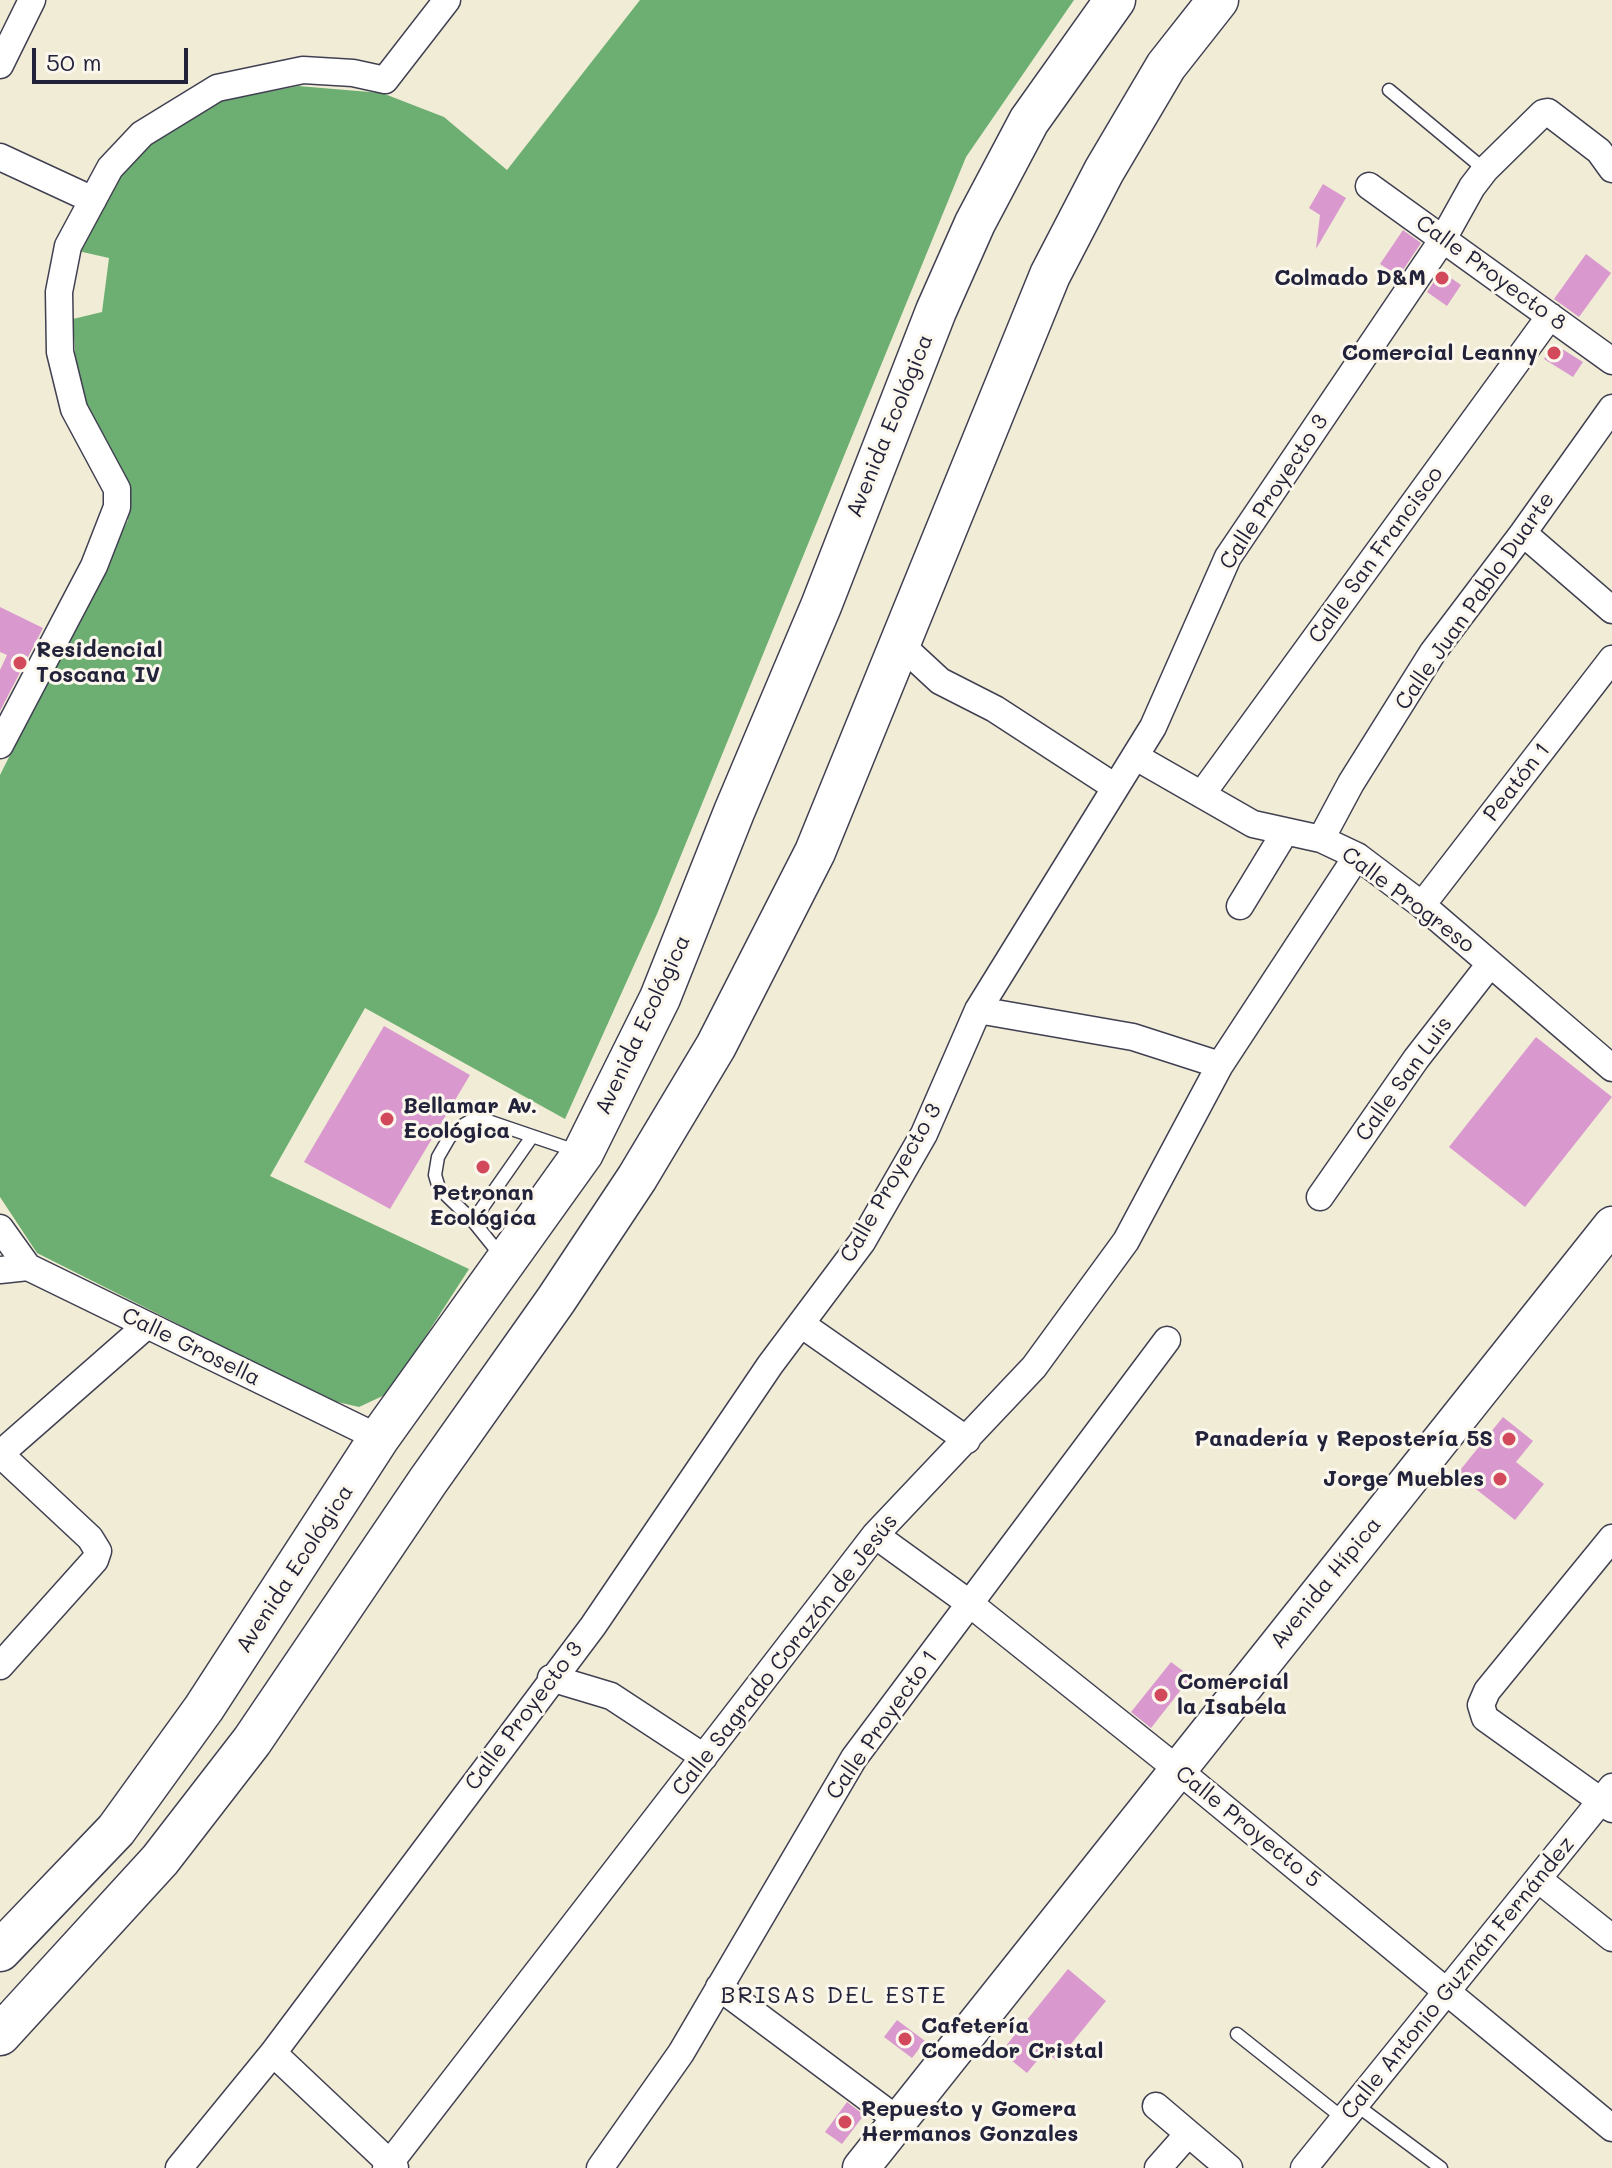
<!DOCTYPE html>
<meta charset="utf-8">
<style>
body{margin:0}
#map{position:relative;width:1612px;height:2168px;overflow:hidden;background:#f1ecd5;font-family:Mali,sans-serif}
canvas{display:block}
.scale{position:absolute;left:32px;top:48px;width:156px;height:36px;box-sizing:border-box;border:4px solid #22223b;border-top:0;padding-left:10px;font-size:24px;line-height:28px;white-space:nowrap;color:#22223b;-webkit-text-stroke:6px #fbf7ec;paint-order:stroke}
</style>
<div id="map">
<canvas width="1612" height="2168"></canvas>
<div class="scale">50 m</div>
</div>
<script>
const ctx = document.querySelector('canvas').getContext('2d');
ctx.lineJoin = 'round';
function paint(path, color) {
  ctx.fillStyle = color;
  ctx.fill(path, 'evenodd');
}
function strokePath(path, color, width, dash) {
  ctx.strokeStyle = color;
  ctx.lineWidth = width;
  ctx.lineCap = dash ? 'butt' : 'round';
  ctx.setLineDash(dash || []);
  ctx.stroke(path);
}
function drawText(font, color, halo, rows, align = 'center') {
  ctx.font = font + ' Mali,sans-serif';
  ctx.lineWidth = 6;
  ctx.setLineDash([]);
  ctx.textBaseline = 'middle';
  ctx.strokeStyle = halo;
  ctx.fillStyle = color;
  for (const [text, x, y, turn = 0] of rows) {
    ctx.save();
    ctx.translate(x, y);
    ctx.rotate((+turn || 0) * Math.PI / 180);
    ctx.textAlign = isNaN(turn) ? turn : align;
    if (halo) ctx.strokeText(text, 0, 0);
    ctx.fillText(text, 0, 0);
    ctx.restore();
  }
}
paint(new Path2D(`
 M640,0H1074L966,157L657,914L565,1119L365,1008L270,1176L469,1269L389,1393L359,1407L329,1400L37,1253L0,1197V775L128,520L96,461L76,369L73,319L102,312L109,258L78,251L115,173L149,141L220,101L298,86L382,93L444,117L507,170Z`), '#6daf72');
paint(new Path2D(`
 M1323,184L1346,198L1316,249L1320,215L1309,208Z
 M1403,230L1421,243L1399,276L1380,264Z
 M1586,254L1611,273L1579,317L1554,299Z
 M1441,271L1461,285L1447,306L1427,292Z
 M1554,344L1583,362L1573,377L1544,359Z
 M0,607L43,628L0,711V670L7,655L0,652Z
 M384,1026L470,1075L390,1209L304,1162Z
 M1536,1037L1612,1097L1525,1207L1449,1147Z
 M1503,1417L1533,1441L1516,1462L1544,1484L1515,1520L1457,1474Z
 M1171,1662L1191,1677L1151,1728L1131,1712Z
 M1068,1969L1106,2001L1057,2061L1045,2051L1027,2073L1001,2052Z
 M897,2020L925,2041L912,2058L884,2037Z
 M847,2102L864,2115L842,2144L825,2132Z`), '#d999cf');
const lane = new Path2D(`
 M1389,90L1485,170
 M473,1221L531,1138
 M502,1257L473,1221L439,1188L435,1175L438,1157L449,1138L460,1127L472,1120H485L576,1151
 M1237,2034L1344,2119
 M1355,2104L1441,2168`);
const street = new Path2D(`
 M0,65L32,0
 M0,157L93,200
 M1369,186L1612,361
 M1523,533L1612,610
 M900,644L940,681L995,709L1115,787
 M0,745L94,566L117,507V489L74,409L60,352L59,292L68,246L110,168L142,134L217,88L303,70L353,73L385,80L447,0
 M1136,757L1253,824L1321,839L1357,856L1422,905L1612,1068
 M1202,794L1550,316
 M1321,839L1351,783L1433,652L1523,533L1612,408
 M1422,905L1612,659
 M1240,906L1285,832
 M978,1010L1133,1037L1220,1065
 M1320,1197L1416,1059L1490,964
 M0,1228L28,1267
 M0,1270L28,1267L379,1438
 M801,1324L967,1440
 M0,1454L146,1326
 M875,1535L969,1603L1177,1769L1612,2128
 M1612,1538L1487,1691L1481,1705L1485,1718L1612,1809
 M0,1666L95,1560L98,1551L90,1538L0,1454
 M551,1678L611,1696L704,1757
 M1538,1879L1612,1938
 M719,1987L899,2121
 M273,2053L395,2168
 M1156,2106L1229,2168
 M179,2168L273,2053L593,1626L770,1365L862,1242L924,1134L978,1010L1153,727L1228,557L1443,239L1472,187L1485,170L1543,113L1548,112L1599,151L1612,169
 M386,2168L875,1535L1034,1367L1126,1241L1220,1065L1357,856
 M600,2168L681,2053L854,1758L1167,1340
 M1158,2168L1188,2134
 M1304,2168L1612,1787`);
const secondary = new Path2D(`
 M861,2168L1612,1225`);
const primary = new Path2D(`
 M0,1951L116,1830L204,1708L379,1438L583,1153L660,998L734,812L821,606L936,311L975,223L1029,121L1115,0
 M0,2035L160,1860L252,1741L428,1481L556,1300L637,1178L716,1046L815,852L1050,275L1104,171L1166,66L1218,0`);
strokePath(lane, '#414052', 15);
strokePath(street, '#414052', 29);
strokePath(secondary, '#414052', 39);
strokePath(primary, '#414052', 43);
strokePath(lane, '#fff', 12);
strokePath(street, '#fff', 26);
strokePath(secondary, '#fff', 36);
strokePath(primary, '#fff', 40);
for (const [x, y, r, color] of [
 [1442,278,8,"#d1495b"],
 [1554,353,8,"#d1495b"],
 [20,663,8,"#d1495b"],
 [387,1119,8,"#d1495b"],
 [483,1167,8,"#d1495b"],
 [1509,1439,8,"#d1495b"],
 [1500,1479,8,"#d1495b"],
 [1161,1695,8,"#d1495b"],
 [905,2039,8,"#d1495b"],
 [845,2122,8,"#d1495b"]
]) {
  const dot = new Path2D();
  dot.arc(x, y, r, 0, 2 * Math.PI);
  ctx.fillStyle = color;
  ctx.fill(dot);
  strokePath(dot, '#fbf7ec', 3);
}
drawText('22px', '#22223b', '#fbf7ec', [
 ["Calle Proyecto 8",1491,273,36],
 ["Avenida Ecológica",890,426,-68],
 ["Calle Proyecto 3",1274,492,-57],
 ["Calle San Francisco",1376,555,-54],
 ["Calle Juan Pablo Duarte",1475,601,-55],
 ["Peatón 1",1517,782,-52],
 ["Calle Progreso",1408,900,37],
 ["Avenida Ecológica",643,1025,-65],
 ["Calle San Luis",1404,1079,-54],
 ["Calle Proyecto 3",891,1183,-60],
 ["Calle Grosella",191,1347,26],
 ["Avenida Ecológica",295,1569,-57],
 ["Avenida Hípica",1326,1583,-51],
 ["Calle Sagrado Corazón de Jesús",785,1655,-52],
 ["Calle Proyecto 3",524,1716,-53],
 ["Calle Proyecto 1",882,1725,-55],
 ["Calle Proyecto 5",1248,1827,39],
 ["Calle Antonio Guzmán Fernández",1458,1978,-51]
]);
drawText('bold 22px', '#22223b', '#fbf7ec', [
 ["Colmado D&M",1426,278,"right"],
 ["Comercial Leanny",1538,353,"right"],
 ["Residencial",36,650],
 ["Toscana IV",36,675],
 ["Bellamar Av.",403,1106],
 ["Ecológica",403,1131],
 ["Petronan",483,1193,"center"],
 ["Ecológica",483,1218,"center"],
 ["Panadería y Repostería 5S",1493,1439,"right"],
 ["Jorge Muebles",1484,1479,"right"],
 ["Comercial",1177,1682],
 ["la Isabela",1177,1707],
 ["Cafetería",921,2026],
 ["Comedor Cristal",921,2051],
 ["Repuesto y Gomera",861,2109],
 ["Hermanos Gonzales",861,2134]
], 'left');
ctx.letterSpacing = '2px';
drawText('24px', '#22223b', '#fbf7ec', [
 ["BRISAS DEL ESTE",834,1996]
]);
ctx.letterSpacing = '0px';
</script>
